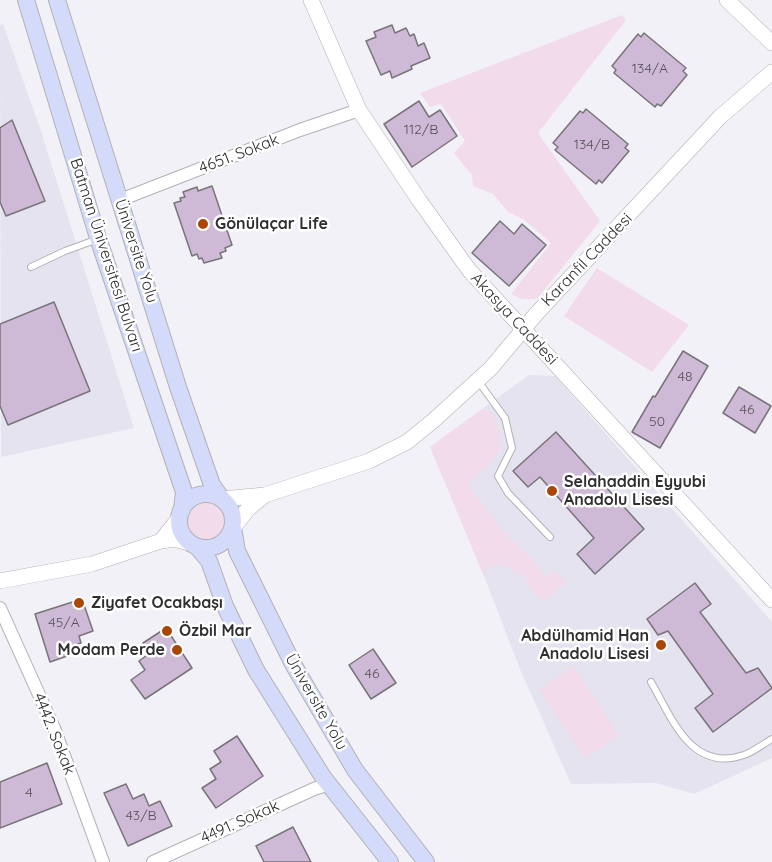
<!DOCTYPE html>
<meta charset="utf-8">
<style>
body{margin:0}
canvas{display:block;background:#f2f1f7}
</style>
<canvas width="772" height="862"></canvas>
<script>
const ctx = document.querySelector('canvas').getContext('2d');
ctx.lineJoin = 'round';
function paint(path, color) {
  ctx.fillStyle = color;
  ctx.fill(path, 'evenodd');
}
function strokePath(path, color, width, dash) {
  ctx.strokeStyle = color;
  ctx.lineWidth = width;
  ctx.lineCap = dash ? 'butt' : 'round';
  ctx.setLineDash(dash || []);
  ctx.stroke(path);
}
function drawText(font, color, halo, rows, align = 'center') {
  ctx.font = font + ' Quicksand,sans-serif';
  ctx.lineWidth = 5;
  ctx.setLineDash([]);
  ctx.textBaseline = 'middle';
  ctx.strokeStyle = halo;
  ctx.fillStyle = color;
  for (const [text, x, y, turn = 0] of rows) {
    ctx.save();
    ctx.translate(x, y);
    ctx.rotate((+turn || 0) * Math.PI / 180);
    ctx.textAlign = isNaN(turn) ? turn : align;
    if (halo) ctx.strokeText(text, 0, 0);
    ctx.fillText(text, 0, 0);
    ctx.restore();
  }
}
paint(new Path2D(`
 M3,24L41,131L134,428L1,457L0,25Z
 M529,375L555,376L772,622V758L694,794L656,783L571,784L520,669L470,540L430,447Z`), '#e5e3f0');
paint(new Path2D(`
 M622,15L626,20L538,133L600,221L537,299H522L511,294L551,243L523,219L508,212L493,194L473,186L472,175L454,153L465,141L441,104L430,107L420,93Z
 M597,268L689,325L652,372L564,316Z
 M482,409L492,412C510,456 496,455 468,485L506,534L532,559L546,578L554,571L566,582L546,600C533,595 530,590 526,577L502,565H493L483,574L430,447Z
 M187 521a20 20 0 1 1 40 0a20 20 0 1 1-40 0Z
 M574,666L619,735L584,758L539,689Z`), '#f2dbea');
const building = new Path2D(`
 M392,25L395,33L406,28L410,36L414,34L418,46L424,43L430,58L411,66L412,69L392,78L390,71L381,75L366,41L376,37L374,32Z
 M644,33L686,68L683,71L687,75L661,106L657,104L655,107L614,73L616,70L612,66L638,34L641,37Z
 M419,101L429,117L440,110L457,136L412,167L384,124Z
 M586,109L628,144L625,148L629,151L602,183L599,180L596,184L555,150L558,147L553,143L580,111L583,113Z
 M12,120L45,201L6,216L0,202V128Z
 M212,186L232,245L225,248L226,251L220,253L222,258L204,263L202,258L199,259L197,254L192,256L174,203L181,201L180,198L185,197L183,192L197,187L198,191Z
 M500,221L514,234L522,224L546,245L509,286L472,253Z
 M54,302L90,391L8,425L0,406V324Z
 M683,351L708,366L660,448L632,432L653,396L655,397Z
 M739,387L771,406L755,433L723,413Z
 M556,432L644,529L595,574L577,554L594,538L540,477L528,487L513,471Z
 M695,583L711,604L700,612L746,673L758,668L772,688L713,732L695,708L713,694L668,631L658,635L647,619Z
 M82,599L93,631L79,636L81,643L67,647L70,655L50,662L35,614Z
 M166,628L192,668L145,699L131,680L145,670L139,661L150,653L143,643Z
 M373,649L396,683L371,699L349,665Z
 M237,736L263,776L216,808L202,788L216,779L210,769L221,762L214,751Z
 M47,763L62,804L0,828V782Z
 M126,784L133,799L144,794L149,806L160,801L172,826L128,846L104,793Z
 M293,827L311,862H264L256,846Z`);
paint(building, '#cebad6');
strokePath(building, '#787479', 1.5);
const service = new Path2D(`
 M31,267L65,251L98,239
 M478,381L505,418L512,448L498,476L508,493L550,537
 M651,682C672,718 691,773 744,755C753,752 763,744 772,739`);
const minor = new Path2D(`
 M120,200L300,130L359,110
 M0,608L54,728L103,862
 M153,862L314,789L329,784`);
const tertiary = new Path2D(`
 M311,0L359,110L419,200L469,270L772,600
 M727,0L772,43
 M222,499L265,495L369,461L407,442L434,420L491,368L537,313L720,117L772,72
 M179,518L161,541L173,539L189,543
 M233,528L248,509L265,495
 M0,581L92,564L161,541`);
const secondary = new Path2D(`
 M26,0L98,238L184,492L182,510
 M57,0L178,387L212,485L222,499
 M179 521a27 27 0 1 1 54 0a27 27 0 1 1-54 0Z
 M233,528L237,551L293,664L355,770L426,862
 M197,547L209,561L225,606L256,670L323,777L390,862`);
strokePath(service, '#b2b1b6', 8);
strokePath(minor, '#b2b1b6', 14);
strokePath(tertiary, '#b2b1b6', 16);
strokePath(secondary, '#b2b1b6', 18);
strokePath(service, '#fff', 6);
strokePath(minor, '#fff', 12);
strokePath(tertiary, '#fff', 15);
strokePath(secondary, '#d4dbfa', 16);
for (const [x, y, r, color] of [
 [203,224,6,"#a94707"],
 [552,491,6,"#a94707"],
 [79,603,6,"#a94707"],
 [167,631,6,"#a94707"],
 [661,645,6,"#a94707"],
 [177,650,6,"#a94707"]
]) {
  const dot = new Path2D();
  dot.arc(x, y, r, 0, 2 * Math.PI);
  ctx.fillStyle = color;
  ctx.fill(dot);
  strokePath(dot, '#fff', 2);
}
drawText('14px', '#57515a', null, [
 ["134/A",650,69],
 ["112/B",421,130],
 ["134/B",592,145],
 ["48",685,377],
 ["46",747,410],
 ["50",657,422],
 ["45/A",64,623],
 ["46",372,674],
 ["4",29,793],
 ["43/B",141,816]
]);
drawText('16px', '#2f2e30', '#fff', [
 ["4651. Sokak",239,154,-21],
 ["Üniversite Yolu",136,251,72],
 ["Batman Üniversitesi Bulvarı",106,255,72],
 ["Karanfil Caddesi",587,260,-46],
 ["Akasya Caddesi",514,319,47],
 ["Üniversite Yolu",316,702,60],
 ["4442. Sokak",54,734,68],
 ["4491. Sokak",240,822,-24]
]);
drawText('bold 16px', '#2f2e30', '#fff', [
 ["Gönülaçar Life",215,224],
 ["Selahaddin Eyyubi",564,482],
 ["Anadolu Lisesi",564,500],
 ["Ziyafet Ocakbaşı",91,603],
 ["Özbil Mar",179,631],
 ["Abdülhamid Han",649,636,"right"],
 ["Anadolu Lisesi",649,654,"right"],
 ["Modam Perde",165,650,"right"]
], 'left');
</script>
